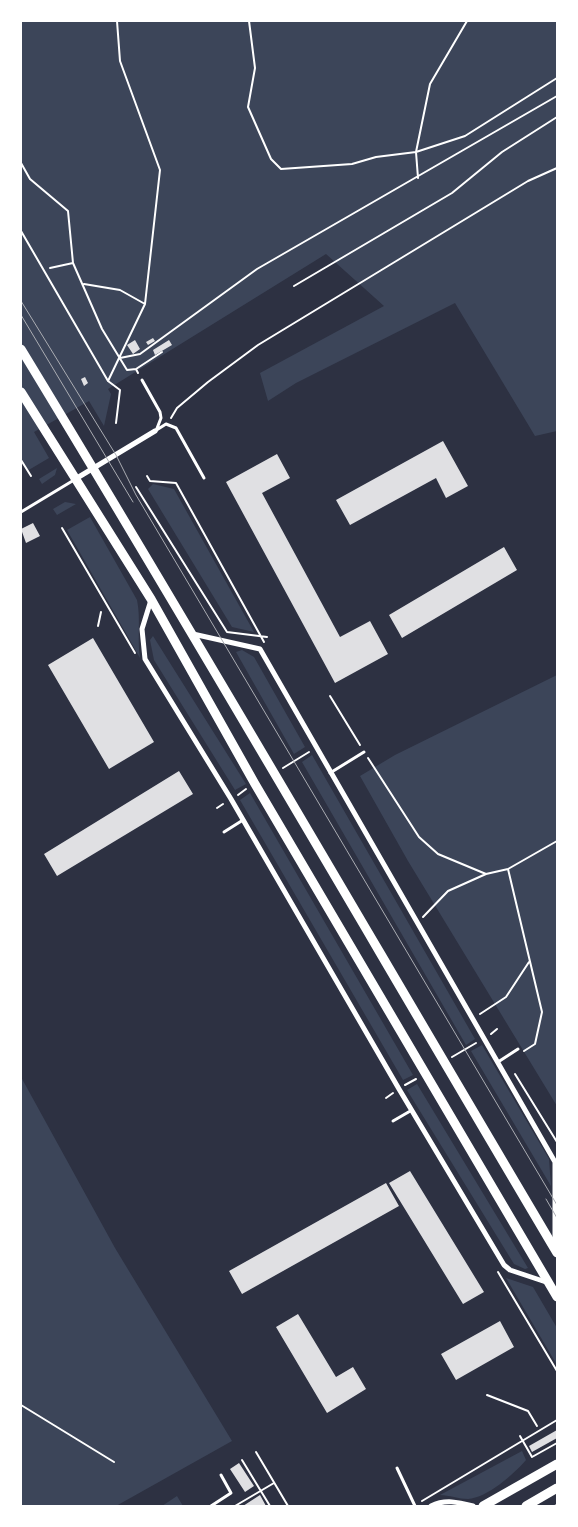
<!DOCTYPE html>
<style>
body{margin:0}
#map{position:relative;width:578px;height:1527px;overflow:hidden;background:#2d3142;font-family:Spectral,serif}
canvas{display:block}
.frame{position:absolute;inset:0;border:22px solid #fff;pointer-events:none}
</style>
<div id="map">
<canvas width="578" height="1527"></canvas>
<div class="frame"></div>
</div>
<script>
const ctx = document.querySelector('canvas').getContext('2d');
ctx.lineJoin = 'round';
function paint(path, color) {
  ctx.fillStyle = color;
  ctx.fill(path, 'evenodd');
}
function strokePath(path, color, width, dash) {
  ctx.strokeStyle = color;
  ctx.lineWidth = width;
  ctx.lineCap = dash ? 'butt' : 'round';
  ctx.setLineDash(dash || []);
  ctx.stroke(path);
}
paint(new Path2D(`
 M21,21H557V431L535,436L455,303L296,383L268,401L260,373L384,306L326,254L108,389L111,394L104,426L89,401L34,432L49,458L27,471L21,462Z
 M57,468L55,475L42,484L39,479Z
 M153,484L174,489L254,632L232,627L148,489Z
 M65,502L76,504L57,515L53,509Z
 M90,517L137,600C141,619 137,638 140,658L67,530Z
 M153,636L246,784L235,790L154,660L150,640Z
 M242,650L254,657L305,747L294,754L236,652Z
 M557,675V1106L408,861L360,776L395,755Z
 M312,755L475,1039L466,1045L302,762Z
 M250,793L413,1075L403,1080L240,800Z
 M482,1045L549,1159L551,1186L471,1051Z
 M21,1077L115,1248L232,1441L116,1506H21Z
 M417,1084L528,1268L525,1269L514,1264L407,1090Z
 M506,1278L533,1287L557,1328V1365Z
 M522,1451L526,1460C514,1474 487,1498 468,1499C459,1499 449,1495 440,1495Z
 M177,1496L183,1506H162Z`), '#3c4559');
paint(new Path2D(`
 M153,338L155,341L148,345L146,342Z
 M135,340L140,349L133,354L127,345Z
 M169,340L172,345L155,355L153,350Z
 M85,377L88,383L84,386L81,379Z
 M443,441L468,486L446,498L436,478L350,525L336,500Z
 M277,454L290,478L262,493L340,637L370,621L388,654L335,683L226,482Z
 M33,523L40,536L26,543L21,529Z
 M504,547L517,570L402,638L389,615Z
 M93,638L154,742L109,769L48,665Z
 M179,771L193,794L57,876L44,854Z
 M410,1171L484,1292L463,1304L389,1183Z
 M386,1183L399,1206L242,1294L229,1271Z
 M298,1314L336,1377L353,1367L366,1389L327,1413L276,1327Z
 M500,1321L514,1347L456,1380L441,1354Z
 M557,1430V1438L532,1452L529,1446Z
 M239,1463L254,1486L245,1492L230,1469Z
 M260,1495L266,1506H243Z`), '#e0e0e3');
strokePath(new Path2D(`
 M249,21L255,68L248,107L271,159L281,169L352,164L376,157L416,152L465,136L557,78
 M21,163L30,179L68,211L73,263L102,329L127,370L136,369L138,373
 M418,178L416,152L430,84L467,21
 M21,231L108,381L120,390L116,423
 M50,268L73,263
 M84,284L120,290L145,304
 M294,286L452,193L502,152L557,117
 M120,358L140,354L257,269L557,96
 M136,369L162,352
 M108,381L145,304L160,170L120,61L117,21
 M171,418L177,408L208,382L258,345L528,181L557,168
 M21,460L31,476
 M147,476L150,481L176,483L264,642
 M136,487L227,632L267,637
 M62,528L135,653
 M98,626L101,612
 M330,696L360,745
 M368,758L419,837L438,854L486,874L508,869L557,841
 M283,768L309,752
 M238,795L246,789
 M217,808L223,804
 M508,869L542,1012L535,1044L524,1051
 M423,917L448,891L486,874
 M480,1014L506,997L529,962
 M491,1034L497,1029
 M452,1057L476,1043
 M515,1074L557,1142
 M405,1085L416,1079
 M386,1098L393,1093
 M498,1272L557,1371
 M487,1395L528,1411L537,1426
 M21,1405L114,1462
 M520,1436L532,1457L557,1443
 M256,1452L288,1506
 M242,1460L270,1506
 M422,1501L557,1420
 M235,1506L274,1483
 M555,1506L557,1505`), '#fff', 2);
strokePath(new Path2D(`
 M142,380L160,412L161,418L156,431
 M155,431L166,424L176,428L204,478
 M21,512L74,480
 M330,773L364,752
 M224,832L243,820
 M498,1062L518,1049
 M393,1121L412,1110
 M397,1468L415,1506
 M211,1506L231,1493L221,1475`), '#fff', 3);
strokePath(new Path2D(`
 M77,478L155,431
 M151,600L142,629L145,659L231,799L399,1089L504,1265L510,1270L549,1283
 M193,634L260,649L555,1162V1247
 M431,1506C445,1499 458,1502 473,1506`), '#fff', 5);
strokePath(new Path2D(`
 M21,349C203,648 378,951 557,1253
 M21,392L151,599L255,784L557,1297
 M483,1506L557,1464
 M526,1506L557,1488`), '#fff', 9);
strokePath(new Path2D(`
 M21,301L116,455L136,495L557,1205
 M21,315L133,502
 M546,1199L557,1218`), '#abadb3', 1);
</script>
